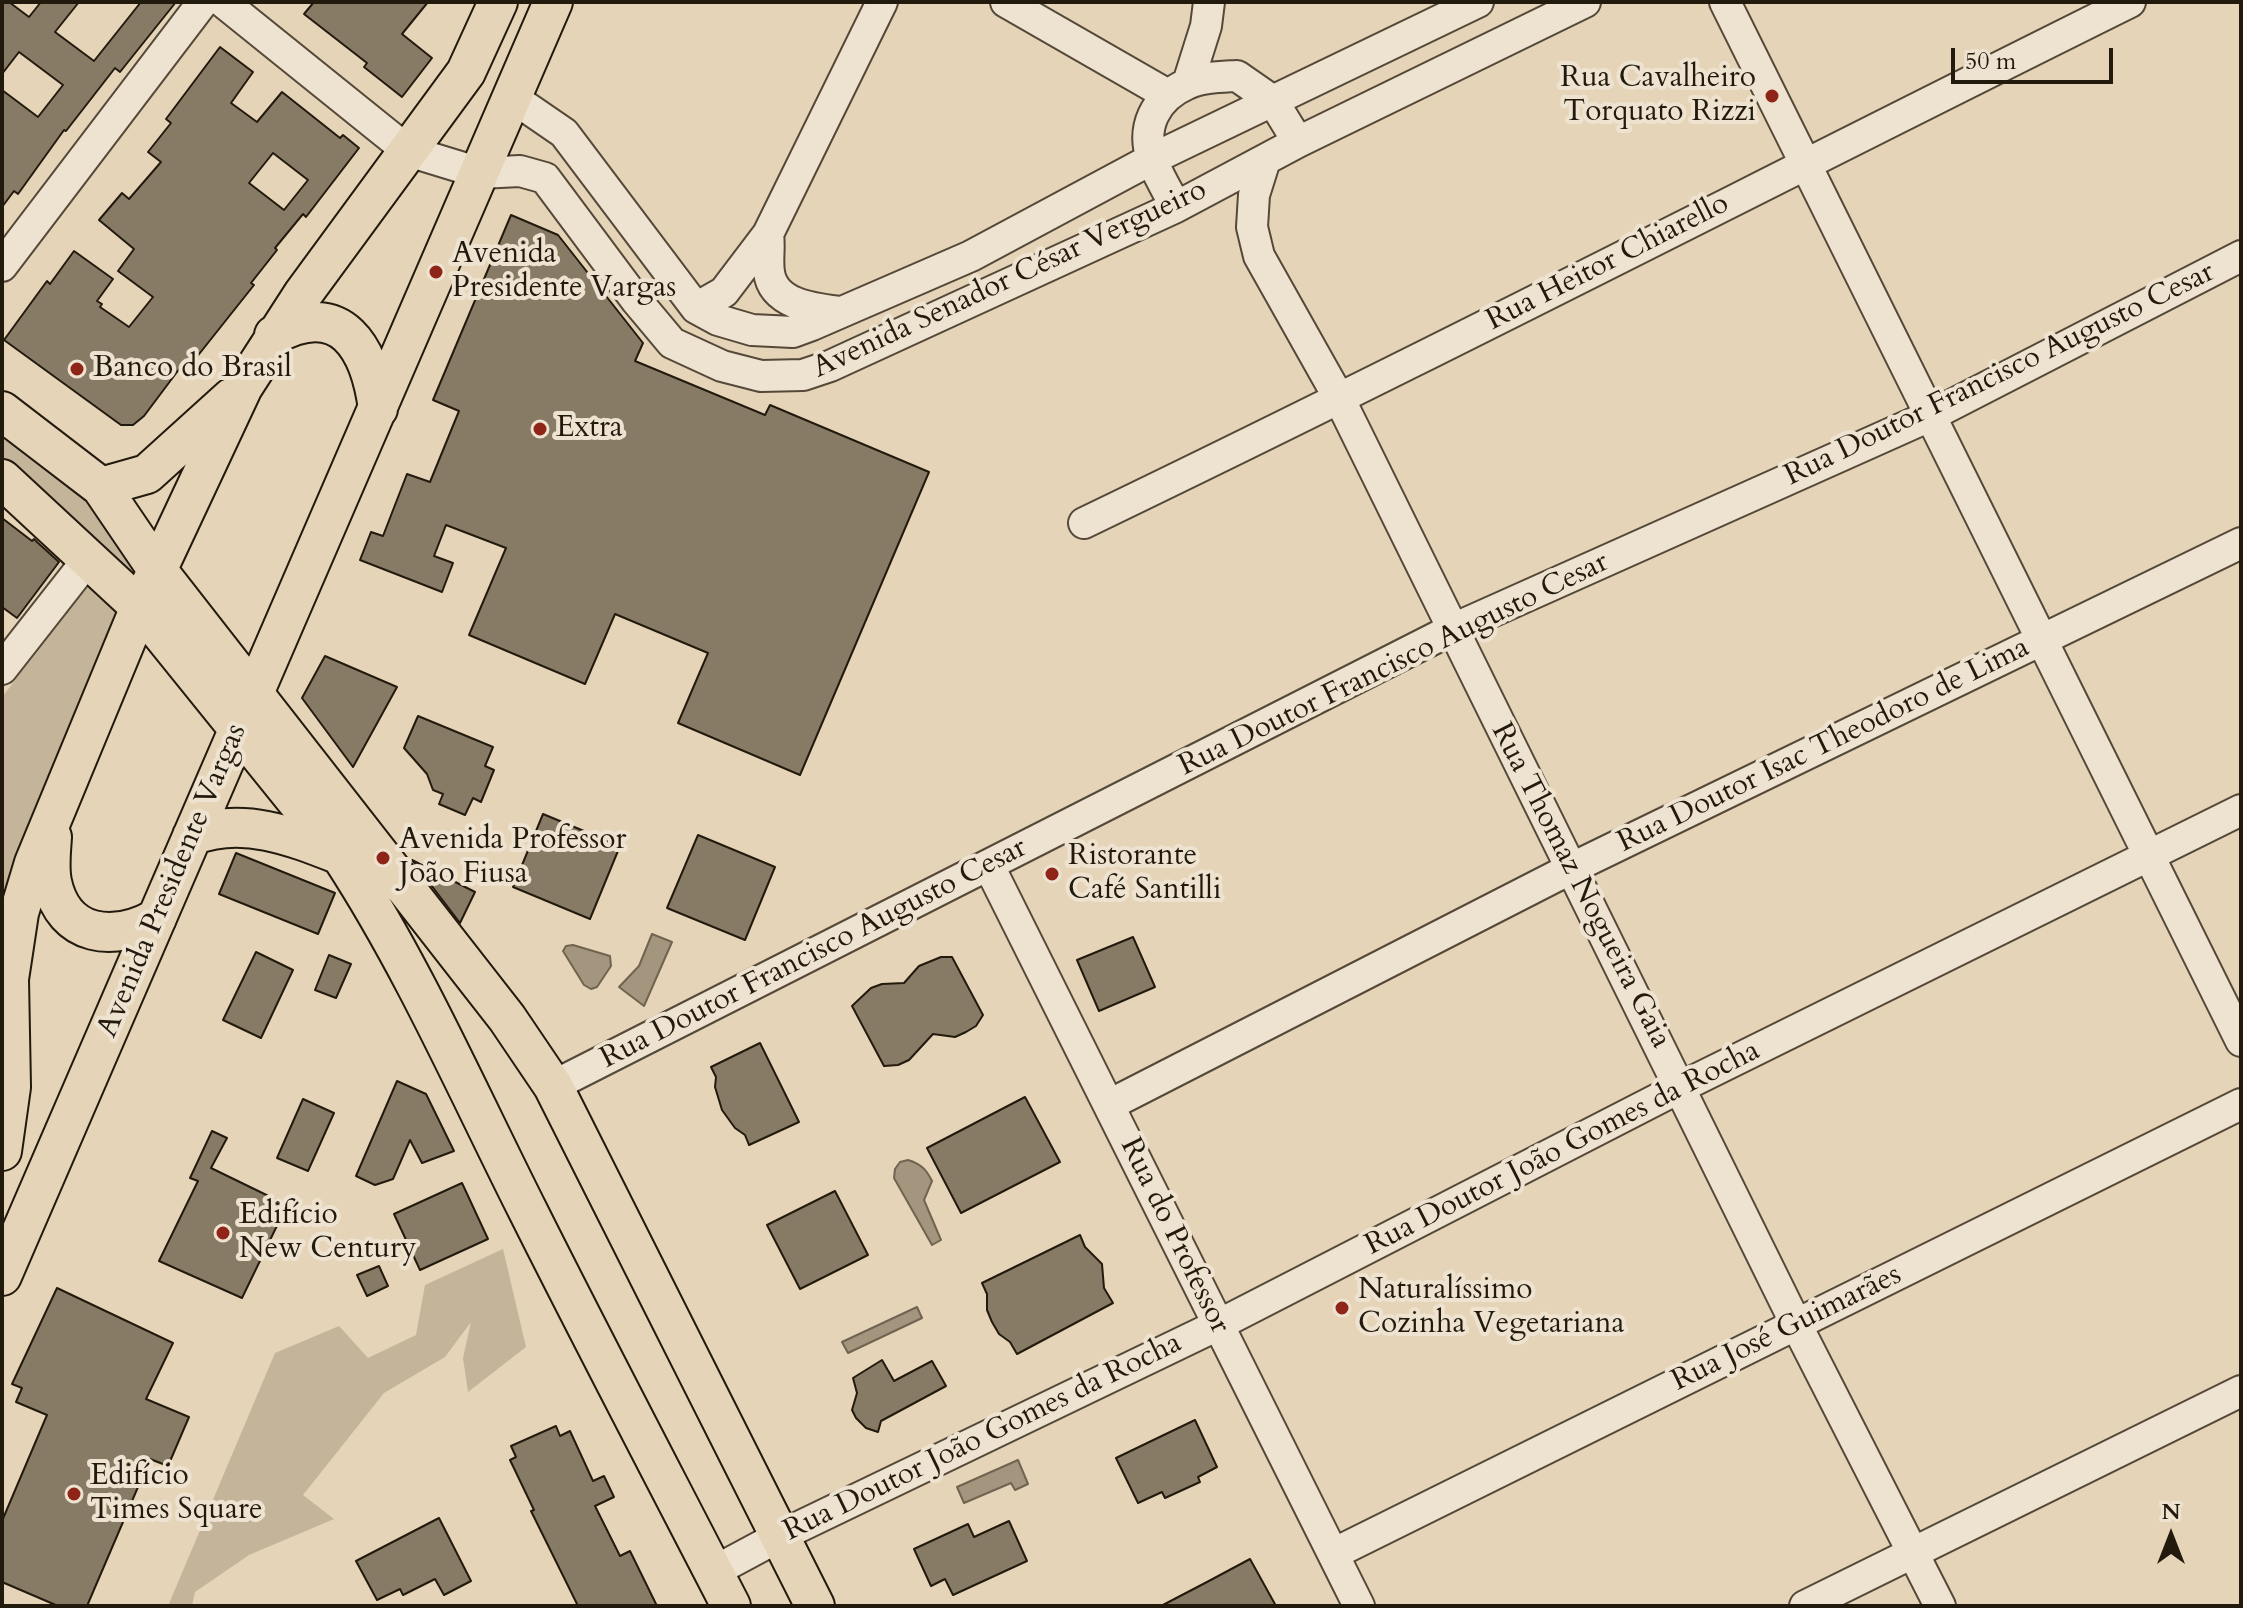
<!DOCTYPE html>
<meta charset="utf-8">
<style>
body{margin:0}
#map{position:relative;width:2243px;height:1608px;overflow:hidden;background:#e5d4b7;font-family:Cardo,serif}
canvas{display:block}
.frame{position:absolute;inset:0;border:4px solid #231a0e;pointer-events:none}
.north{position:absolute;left:2131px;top:1496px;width:80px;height:80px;-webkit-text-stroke:6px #eee3d0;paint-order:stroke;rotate:0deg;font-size:22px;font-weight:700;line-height:32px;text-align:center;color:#231a0e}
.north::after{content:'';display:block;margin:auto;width:28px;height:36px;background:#231a0e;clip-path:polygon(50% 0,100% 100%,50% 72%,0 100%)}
.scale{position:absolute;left:1951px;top:48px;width:162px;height:36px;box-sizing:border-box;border:4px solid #231a0e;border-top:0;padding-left:10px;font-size:24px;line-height:28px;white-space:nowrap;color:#231a0e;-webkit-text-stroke:6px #eee3d0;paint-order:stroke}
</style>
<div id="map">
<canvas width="2243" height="1608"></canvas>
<div class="frame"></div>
<div class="north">N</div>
<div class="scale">50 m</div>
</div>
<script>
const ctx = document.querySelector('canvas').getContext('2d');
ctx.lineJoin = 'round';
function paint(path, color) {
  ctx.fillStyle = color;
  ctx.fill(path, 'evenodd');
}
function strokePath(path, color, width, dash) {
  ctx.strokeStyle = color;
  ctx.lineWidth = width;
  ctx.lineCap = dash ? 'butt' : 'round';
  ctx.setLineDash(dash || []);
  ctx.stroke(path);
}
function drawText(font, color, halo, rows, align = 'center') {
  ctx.font = font + ' Cardo,serif';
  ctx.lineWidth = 8;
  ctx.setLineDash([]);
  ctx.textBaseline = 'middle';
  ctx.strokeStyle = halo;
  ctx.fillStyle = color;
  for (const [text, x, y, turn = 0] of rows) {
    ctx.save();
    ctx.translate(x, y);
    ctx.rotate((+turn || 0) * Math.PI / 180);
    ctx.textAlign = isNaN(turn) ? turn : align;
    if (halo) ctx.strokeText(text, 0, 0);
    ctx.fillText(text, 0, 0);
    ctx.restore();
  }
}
paint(new Path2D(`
 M2,437L51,473L69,481L114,533L144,576L138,588L106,550L2,461Z
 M110,581L120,599L119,621L2,913V697L87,588Z
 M503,1249L526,1347L468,1392L463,1358L471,1322L445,1357L384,1393L303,1495L334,1519L249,1555L195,1592L192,1606H168L275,1353L339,1326L368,1358L416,1335L425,1285Z`), '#c4b49a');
const water = new Path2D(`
 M652,934L672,942L644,1006L619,987L639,966Z
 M573,945L610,956L611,966L597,987L591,989L584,985L563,951L566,946Z
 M908,1160C921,1164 926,1169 932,1181L924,1200L941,1240L932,1245L894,1178L895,1169L900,1162Z
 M917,1307L922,1318L848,1353L842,1342Z
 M1018,1460L1028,1484L1015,1490L1011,1483L964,1503L957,1487Z`);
paint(water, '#a3957e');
strokePath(water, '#706451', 2);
const building = new Path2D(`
 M2,2H9L29,17L41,2H79L55,32L94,61L141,2H176L120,72L115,68L66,131L64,130L18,194L14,191L2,207V90L38,117L63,85L19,52L2,74Z
 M314,2H428L402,34L432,58L402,97L364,67L367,63L304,14Z
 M220,47L253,72L231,103L257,122L282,92L340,138L343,135L359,148L306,217L303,214L275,248L277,250L251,283L254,285L188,368L183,364L144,416L133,425H121L4,340L47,281L50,284L74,251L113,279L97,301L102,304L100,307L129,327L153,297L118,271L134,249L99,220L122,193L129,199L161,162L148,152L171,123L166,119ZM273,153L308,180L284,210L249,183Z
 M511,215L558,235L643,343L635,361L765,415L770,405L929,472L800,775L678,723L708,653L615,614L585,684L469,635L506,548L446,525L434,556L453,563L442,592L360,560L371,532L383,536L407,474L430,482L459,411L433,400Z
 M2,518L32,541L34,539L37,542L59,562L17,618L2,607Z
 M325,656L397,687L353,767L302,698Z
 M418,716L493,747L485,766L494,770L481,802L473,798L465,815L439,804L443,794L433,790L427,774L404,748Z
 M543,814L620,846L590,919L513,887Z
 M698,835L775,867L745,940L667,908Z
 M236,853L335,893L318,934L219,894Z
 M412,860L475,892L460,923Z
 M1133,937L1155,987L1099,1011L1077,960Z
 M256,952L293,970L261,1038L223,1020Z
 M329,955L351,964L336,998L315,990Z
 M941,957H952L983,1015L976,1026L966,1032L955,1037L933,1034L909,1060L898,1065L884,1066L852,1006L871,988L882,984L904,983L919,966Z
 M760,1043L799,1122L749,1145L745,1135L735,1128L722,1110L715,1087L716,1077L711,1067Z
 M397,1081L426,1094L454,1151L422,1163L410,1140L393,1179L375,1185L356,1176Z
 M1025,1097L1060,1162L961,1213L927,1148Z
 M303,1099L334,1113L308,1171L277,1158Z
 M212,1131L227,1138L211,1168L287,1205L242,1298L159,1261L198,1181L190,1178Z
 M462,1183L488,1239L420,1270L394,1214Z
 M835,1191L868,1255L800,1289L767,1225Z
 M1080,1235L1085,1247L1102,1264L1104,1288L1113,1303L1017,1354L1010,1342L999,1334L992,1322L987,1310V1294L982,1283Z
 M379,1266L388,1286L367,1296L357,1275Z
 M57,1288L173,1343L146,1399L189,1417L168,1466L150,1459L87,1606H58L2,1582V1521L47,1415L16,1402L22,1388L12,1384Z
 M882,1360L894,1381L932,1361L946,1386L881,1421L878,1432L866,1428L856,1418L852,1410L857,1393L853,1378Z
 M1195,1420L1217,1467L1198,1477L1200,1482L1165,1498L1162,1492L1138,1503L1116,1458Z
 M556,1426L560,1436L570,1431L593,1481L604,1476L614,1497L595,1506L620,1556L630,1551L657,1606H578L531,1511L534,1510L510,1460L516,1457L511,1446Z
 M439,1518L471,1581L444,1595L435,1579L403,1595L400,1589L377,1600L356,1561Z
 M1009,1521L1027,1561L953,1595L945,1579L931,1586L914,1549L968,1524L974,1537Z
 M1250,1559L1276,1606H1161L1207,1582Z`);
paint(building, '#887b66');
strokePath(building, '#231a0e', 2);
const minor = new Path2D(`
 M223,2L408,151L480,173L520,171L545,178L636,300L672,343L722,366L761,376L803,375L830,366L1176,207L1298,142L1585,2
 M1006,2L1168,95
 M1725,2L2241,1041
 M1188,83L1206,26L1209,2
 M513,98L564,133L696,308L718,320L752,330L793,332L812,325L971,256L1152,159L1478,2
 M1265,160L1254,195L1252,227L1259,256L1340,400L1796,1324L1940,1606
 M1176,207C1168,192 1159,177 1153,162C1140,128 1155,98 1187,84C1202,77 1220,77 1237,76L1273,101L1298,142
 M768,234C770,247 767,260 769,272C773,305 815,309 840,312
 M2,266L203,2
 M696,308L724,292L768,234L882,2
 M1084,523C1435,354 1781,175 2130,2
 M2,669L89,558
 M989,866L1359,1606
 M553,1086L1451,630L1932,415L2241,256
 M1109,1105L1572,868L2241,543
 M1333,1554L2241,1104
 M713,1572L780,1536L1218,1325L1681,1087L2241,810
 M1805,1606L2241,1391`);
const major = new Path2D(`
 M274,335C342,297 370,349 378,409
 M2,411L101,487L158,571L507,1018L553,1086L815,1606
 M2,479L140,607L341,856C414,968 468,1092 528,1211C594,1343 663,1474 731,1606
 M101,487L147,474L231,398
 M192,836C242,816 292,836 340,855
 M52,837C51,852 49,867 52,882C64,938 114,942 157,918
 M2,1151L11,1087L9,979L19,913L34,863L140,607L243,387L303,294L466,72L498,2
 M2,1276L553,2`);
strokePath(minor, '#544838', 34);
strokePath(major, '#231a0e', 42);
strokePath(minor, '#eee3d0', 30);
strokePath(major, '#e5d4b7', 38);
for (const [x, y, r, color] of [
 [1772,96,8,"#8f2418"],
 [436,272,8,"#8f2418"],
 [77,369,8,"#8f2418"],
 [540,429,8,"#8f2418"],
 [383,858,8,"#8f2418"],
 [1052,874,8,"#8f2418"],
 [223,1233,8,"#8f2418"],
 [1342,1308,8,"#8f2418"],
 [74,1494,8,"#8f2418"]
]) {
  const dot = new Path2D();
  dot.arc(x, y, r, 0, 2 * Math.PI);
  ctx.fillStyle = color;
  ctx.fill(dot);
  strokePath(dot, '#eee3d0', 3);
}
drawText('30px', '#231a0e', '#eee3d0', [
 ["Rua Cavalheiro",1756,79,"right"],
 ["Torquato Rizzi",1756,113,"right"],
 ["Avenida",452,255],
 ["Presidente Vargas",452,289],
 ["Banco do Brasil",93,369],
 ["Extra",556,429],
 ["Avenida Professor",399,841],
 ["João Fiusa",399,875],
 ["Ristorante",1068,857],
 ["Café Santilli",1068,891],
 ["Edifício",239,1216],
 ["New Century",239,1250],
 ["Naturalíssimo",1358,1291],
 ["Cozinha Vegetariana",1358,1325],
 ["Edifício",90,1477],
 ["Times Square",90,1511]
], 'left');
drawText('30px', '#231a0e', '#eee3d0', [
 ["Rua Heitor Chiarello",1608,263,-27],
 ["Avenida Senador César Vergueiro",1010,280,-25],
 ["Rua Doutor Francisco Augusto Cesar",2000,375,-26],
 ["Rua Doutor Francisco Augusto Cesar",1394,665,-26],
 ["Rua Doutor Isac Theodoro de Lima",1824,746,-26],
 ["Avenida Presidente Vargas",173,881,-67],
 ["Rua Thomaz Nogueira Gaia",1580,886,63],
 ["Rua Doutor Francisco Augusto Cesar",814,954,-27],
 ["Rua Doutor João Gomes da Rocha",1563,1149,-27],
 ["Rua do Professor",1174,1236,64],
 ["Rua José Guimarães",1787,1329,-26],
 ["Rua Doutor João Gomes da Rocha",983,1438,-26]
]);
</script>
